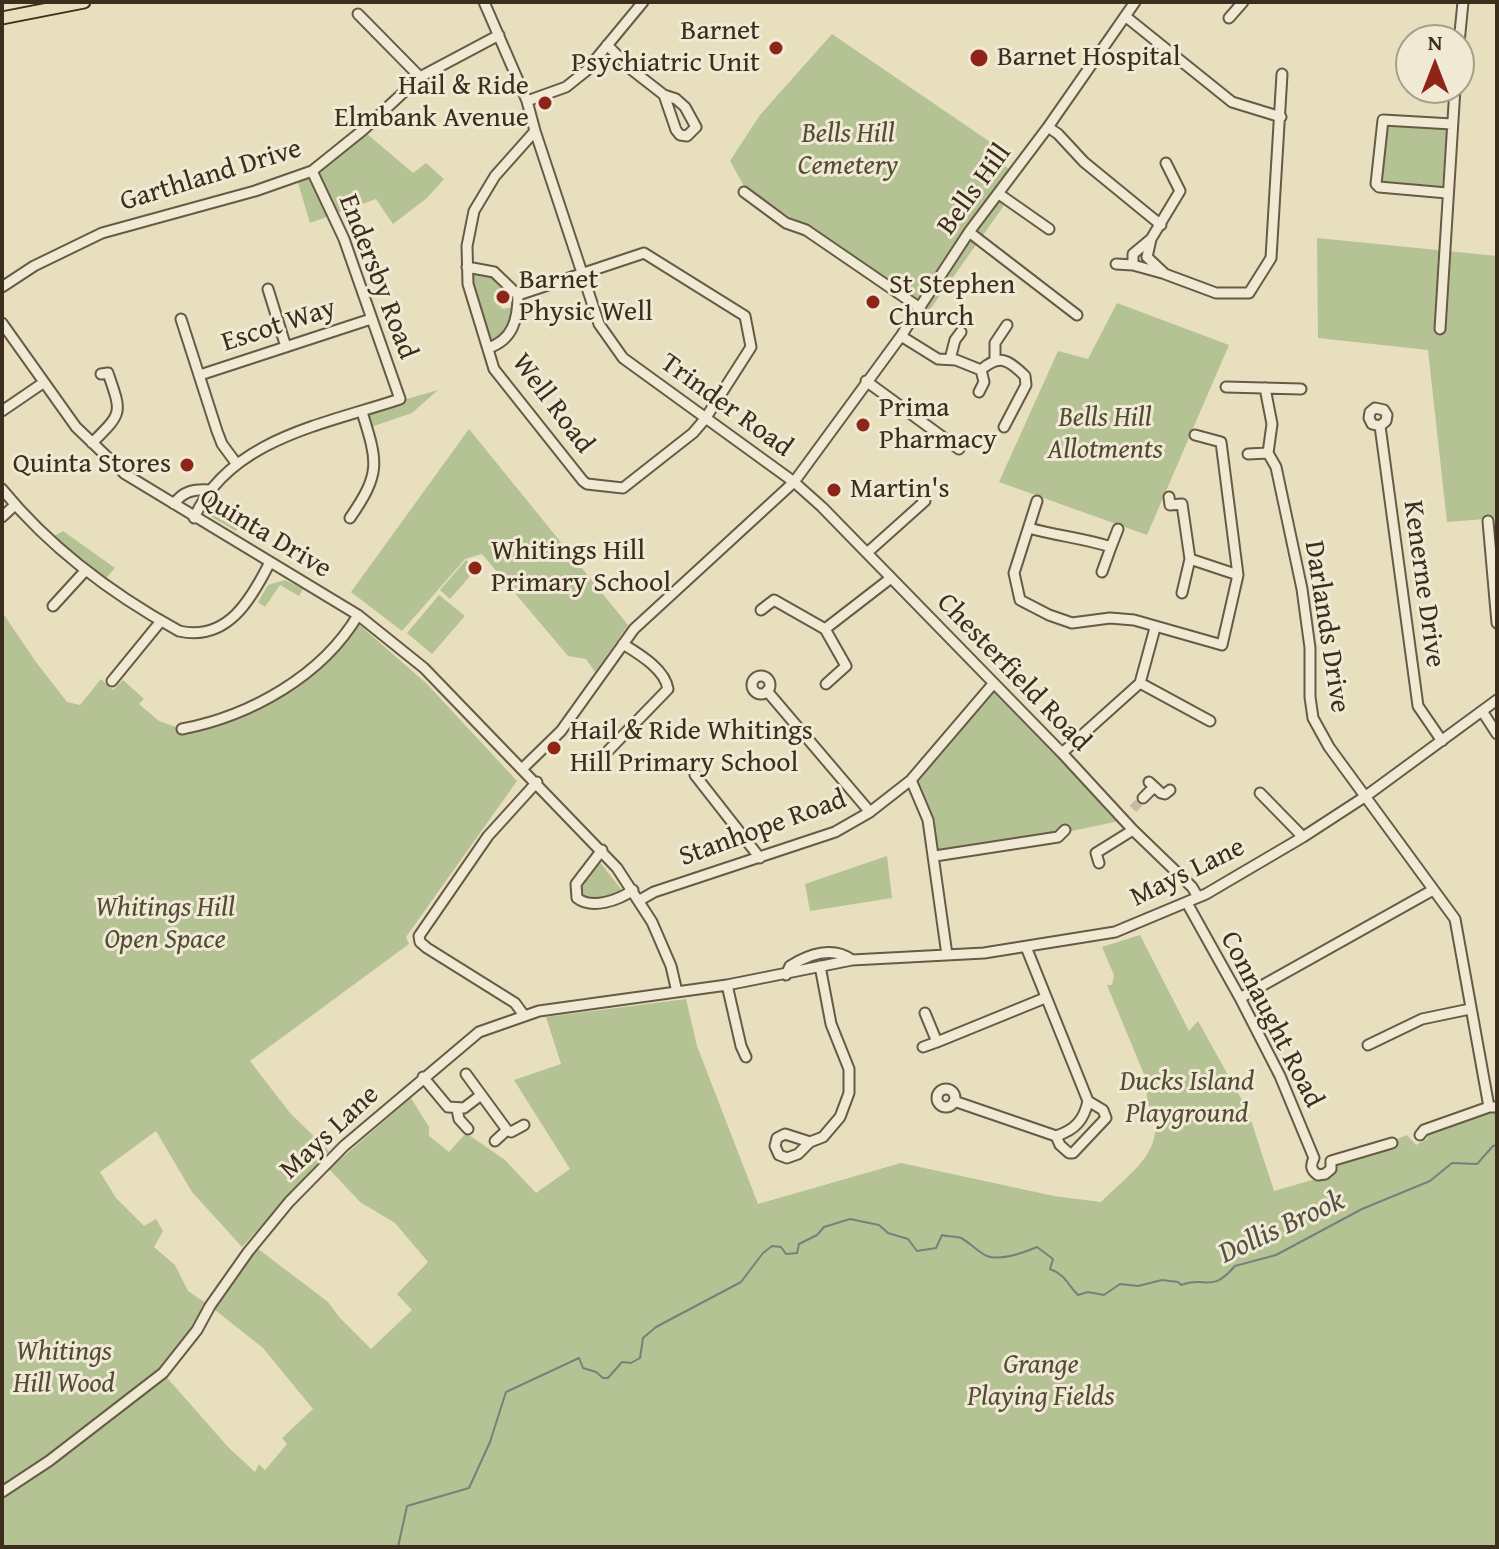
<!DOCTYPE html>
<style>
body{margin:0}
#map{position:relative;width:1499px;height:1549px;overflow:hidden;background:#e8dfbf;font-family:"Gentium Book Plus",serif}
canvas{display:block}
.frame{position:absolute;inset:0;border:4px solid #3c2d1d;pointer-events:none}
.north{position:absolute;left:1395px;top:24px;width:80px;height:80px;box-sizing:border-box;background:#f0ead5;border:2px solid #a89e8b;border-radius:50%;rotate:0deg;font-size:22px;font-weight:700;line-height:32px;text-align:center;color:#3c2d1d}
.north::after{content:'';display:block;margin:auto;width:28px;height:36px;background:#8f2418;clip-path:polygon(50% 0,100% 100%,50% 72%,0 100%)}
</style>
<div id="map">
<canvas width="1499" height="1549"></canvas>
<div class="frame"></div>
<div class="north">N</div>
</div>
<script>
const ctx = document.querySelector('canvas').getContext('2d');
ctx.lineJoin = 'round';
function paint(path, color) {
  ctx.fillStyle = color;
  ctx.fill(path, 'evenodd');
}
function strokePath(path, color, width, dash) {
  ctx.strokeStyle = color;
  ctx.lineWidth = width;
  ctx.lineCap = dash ? 'butt' : 'round';
  ctx.setLineDash(dash || []);
  ctx.stroke(path);
}
function drawText(font, color, halo, rows, align = 'center') {
  ctx.font = font + ' "Gentium Book Plus",serif';
  ctx.lineWidth = 6;
  ctx.setLineDash([]);
  ctx.textBaseline = 'middle';
  ctx.strokeStyle = halo;
  ctx.fillStyle = color;
  for (const [text, x, y, turn = 0] of rows) {
    ctx.save();
    ctx.translate(x, y);
    ctx.rotate((+turn || 0) * Math.PI / 180);
    ctx.textAlign = isNaN(turn) ? turn : align;
    if (halo) ctx.strokeText(text, 0, 0);
    ctx.fillText(text, 0, 0);
    ctx.restore();
  }
}
paint(new Path2D(`
 M832,34L996,146L991,155L1010,170L1003,207L929,311L744,186L730,161L760,115Z
 M1385,124L1447,126L1442,189L1380,183Z
 M366,133L413,173L426,163L444,179L427,198L393,224L376,199L310,223L296,176Z
 M1317,238L1497,256V518L1447,522L1428,350L1318,338Z
 M475,271L493,274L508,288L495,293L502,309L515,307L509,329L493,343L489,340L472,274Z
 M1117,303L1229,345L1147,535L999,482L1058,351L1088,359Z
 M438,390L412,413L368,428L362,412Z
 M469,429L628,625L595,672L586,659L568,656L482,554L465,559L402,631L351,592Z
 M212,500L217,503L239,504L230,519L239,525L236,531L210,516L207,507Z
 M63,531L115,568L102,583L49,539Z
 M466,560L476,569L450,599L440,590Z
 M285,580L303,589L299,596L280,585L265,607L258,602L268,585Z
 M439,595L465,616L432,654L407,633Z
 M2,612L36,662L67,702L80,705L101,679L113,690L123,680L144,699L139,704L159,721L182,729L216,723L312,669L355,621L427,684L517,781L406,937L409,944L250,1061L290,1113L329,1151L242,1247L192,1192L156,1131L100,1172L116,1198L144,1226L156,1219L163,1231L154,1247L175,1265L188,1291L210,1306L253,1245L328,1302L339,1317L371,1349L412,1310L397,1294L428,1262L395,1223L360,1202L329,1169L411,1098L429,1127V1136L449,1152L466,1133L505,1160L536,1193L570,1169L514,1080L561,1064L546,1017L686,999L697,1046L758,1204L901,1163L1054,1196L1101,1202C1120,1182 1158,1157 1155,1126C1153,1111 1143,1098 1148,1084L1107,985H1112L1114,975L1102,947L1140,935L1189,1031L1198,1021L1248,1111L1274,1191L1326,1176L1336,1163L1407,1135L1416,1145L1427,1139L1429,1131L1490,1110L1497,1111V1547H2ZM210,1306L263,1348L313,1409L282,1438L287,1444L265,1470L259,1464L255,1472L228,1447L163,1373Z
 M993,684L1124,820L982,850L935,856L911,780Z
 M887,856L892,898L810,911L805,884Z
 M599,861L621,889C613,899 594,901 582,898L578,888Z`), '#b5c293');
strokePath(new Path2D(`
 M398,1547L407,1506L469,1488L490,1442L506,1392L579,1358L583,1368L596,1372L603,1378H608L622,1362L631,1363L640,1358L643,1338L656,1327L741,1282L763,1253L772,1246L781,1247L786,1254L797,1253L799,1244L817,1235L824,1227L850,1219L879,1225L888,1233L908,1239L917,1251L936,1248L942,1235C948,1237 955,1236 961,1238C969,1242 978,1252 987,1256C1000,1261 1025,1252 1037,1247L1053,1259L1050,1269C1066,1275 1067,1284 1078,1295L1088,1292L1104,1295L1120,1284L1138,1286L1162,1280L1178,1282L1181,1285C1206,1275 1210,1295 1235,1266L1276,1255L1362,1209L1430,1181L1452,1163L1477,1164L1493,1146L1497,1145`), '#75827c', 2);
strokePath(new Path2D(`
 M1133,809L1143,798`), '#c6bb9f', 9, [9, 4.5]);
const minor = new Path2D(`
 M484,2L527,101L535,131L599,324L623,358L794,482L822,507L1062,753L1133,830L1192,887L1198,897
 M358,14L420,77
 M1125,16L1232,102L1281,117
 M1229,18L1243,2
 M1459,43L1463,2
 M607,45L632,70L664,95L676,99L685,107L696,127L687,136L680,135L676,130L664,95
 M527,101L566,87L586,71L643,2
 M1048,127L1058,134L1084,162L1161,225
 M1166,163L1180,191L1151,239L1147,257L1165,274L1216,293H1249L1271,258L1282,74
 M744,192L786,223L806,230L920,308
 M1447,193L1379,187L1376,184L1383,120L1452,124
 M999,194L1049,229
 M969,232L1077,315
 M1116,264L1133,265L1162,273
 M1133,265V254L1151,239
 M467,267L494,272L518,295L644,253L745,316L751,347L705,419L693,433L623,488L587,484L583,481L494,369L468,284L467,246L474,211L495,176L535,131
 M2,287L34,266L102,233L255,191L312,171L363,130L420,77L499,35
 M268,289L286,347
 M181,319L217,431L222,444L236,463
 M2,323L76,427L125,474L358,615L424,668L617,868L652,922L671,966L677,992
 M1440,329L1455,88
 M901,336L938,359L956,360L981,370L984,382L979,392
 M488,348C513,340 518,319 518,295
 M950,359L955,340L961,332
 M995,359V343L1007,325
 M981,370C999,354 1008,359 1025,376L1026,385L1004,427
 M200,375L371,319
 M866,381L959,449
 M1226,387L1301,389
 M1265,388L1272,424L1268,453L1276,467L1302,589L1310,648V697L1313,718L1329,747L1455,919L1489,1107
 M2,411L43,383
 M1380,426L1372,424L1369,418L1370,412L1375,408L1384,410L1387,415L1386,421L1380,426L1418,706L1442,741
 M92,443C123,412 122,414 108,373L101,374
 M1248,454L1268,453
 M2,489C51,549 112,594 179,631C227,642 251,600 270,562
 M1169,497L1170,505L1182,504L1190,559L1182,593
 M1037,501L1014,573L1020,600L1049,615L1072,623L1110,618L1134,620L1222,645L1238,575L1221,442L1195,435
 M174,504C183,491 194,489 209,490
 M2,517L15,505
 M194,518C229,439 325,424 400,399L344,239L312,171
 M350,518C381,473 378,463 362,412
 M1488,521L1497,623
 M1029,528C1057,536 1083,538 1111,547L1118,529
 M868,552L925,501L914,489
 M1190,559L1238,575
 M1102,572L1111,547
 M53,606L85,571
 M761,610L774,600L825,629L846,666L826,684
 M825,629L891,578
 M752 685a9 9 0 1 1 18 0a9 9 0 1 1-18 0Z
 M112,681L161,621
 M1140,683L1210,721
 M767,691L870,812
 M1482,711L1497,734
 M182,729C250,716 322,676 358,615
 M606,753L668,689C665,669 639,654 623,644
 M1062,753L1140,683L1155,628
 M523,768L561,731L634,629L794,482L901,336L969,232L1048,127L1135,2
 M695,775L760,858
 M911,780L928,820L947,955
 M1149,782L1161,793L1165,794L1170,790
 M1260,793L1303,837
 M1143,798L1154,787
 M602,850L576,884L577,898C592,910 619,900 633,890
 M935,856L1058,837L1065,830
 M1099,863L1096,853L1133,830
 M640,900L654,892L835,832L870,812L911,780L993,684
 M1187,903L1240,998L1280,1076L1314,1158C1310,1166 1311,1170 1318,1175L1325,1174L1331,1169V1161
 M786,975L790,966C809,954 833,946 852,960
 M727,985L741,1046L746,1057
 M1240,998L1433,890
 M925,1013L937,1042L1045,998
 M523,1014L515,1003L427,948L420,942L419,936L488,836L537,782
 M1368,1045L1422,1019L1470,1009
 M923,1047L937,1042
 M466,1074L507,1130L511,1132L524,1125
 M423,1077L448,1107L464,1108L481,1095
 M937 1098a9 9 0 1 1 18 0a9 9 0 1 1-18 0Z
 M954,1101L1056,1136L1060,1145L1069,1153H1073L1106,1118L1103,1110L1088,1101L1026,947
 M457,1109L459,1119L468,1129
 M1420,1135L1424,1130L1489,1107H1497
 M1056,1136C1075,1130 1084,1120 1088,1101
 M495,1141L507,1130
 M810,1142L798,1154L787,1158L779,1155L775,1146L777,1138L785,1134L810,1142L823,1137L840,1117L849,1093V1069L831,1024L820,966
 M1331,1161L1392,1143
 M2,1492L49,1461L163,1373L197,1330L210,1306L248,1252L289,1202L344,1146L479,1032L539,1011L727,985L852,960L984,953L1115,932L1206,894L1303,837L1366,796L1497,700`);
const major = new Path2D(`
 M2,18L84,2`);
strokePath(minor, '#675a46', 13);
strokePath(major, '#3c2d1d', 15);
strokePath(minor, '#f0ead5', 9);
strokePath(major, '#e8dfbf', 11);
for (const [x, y, r, color] of [
 [776,48,8,"#8f2418"],
 [979,58,10,"#8f2418"],
 [545,103,8,"#8f2418"],
 [503,297,8,"#8f2418"],
 [873,302,8,"#8f2418"],
 [863,425,8,"#8f2418"],
 [187,465,8,"#8f2418"],
 [834,490,8,"#8f2418"],
 [475,568,8,"#8f2418"],
 [554,748,8,"#8f2418"]
]) {
  const dot = new Path2D();
  dot.arc(x, y, r, 0, 2 * Math.PI);
  ctx.fillStyle = color;
  ctx.fill(dot);
  strokePath(dot, '#f0ead5', 3);
}
drawText('28px', '#3c2d1d', '#f0ead5', [
 ["Barnet",760,32,"right"],
 ["Psychiatric Unit",760,64,"right"],
 ["Barnet Hospital",997,58],
 ["Hail & Ride",529,87,"right"],
 ["Elmbank Avenue",529,119,"right"],
 ["Barnet",519,281],
 ["Physic Well",519,313],
 ["St Stephen",889,286],
 ["Church",889,318],
 ["Prima",879,409],
 ["Pharmacy",879,441],
 ["Quinta Stores",171,465,"right"],
 ["Martin's",850,490],
 ["Whitings Hill",491,552],
 ["Primary School",491,584],
 ["Hail & Ride Whitings",570,732],
 ["Hill Primary School",570,764]
], 'left');
drawText('italic 28px', '#544b35', '#f0ead5', [
 ["Bells Hill",848,135],
 ["Cemetery",848,167],
 ["Bells Hill",1105,419],
 ["Allotments",1105,451],
 ["Whitings Hill",165,909],
 ["Open Space",165,941],
 ["Ducks Island",1187,1083],
 ["Playground",1187,1115],
 ["Whitings",64,1353],
 ["Hill Wood",64,1385],
 ["Grange",1041,1366],
 ["Playing Fields",1041,1398]
]);
drawText('28px', '#3c2d1d', '#f0ead5', [
 ["Garthland Drive",211,176,-17],
 ["Bells Hill",975,190,-54],
 ["Endersby Road",377,277,69],
 ["Escot Way",279,326,-18],
 ["Well Road",552,404,53],
 ["Trinder Road",726,406,36],
 ["Quinta Drive",265,534,31],
 ["Kenerne Drive",1423,584,82],
 ["Darlands Drive",1326,627,81],
 ["Chesterfield Road",1013,673,46],
 ["Stanhope Road",763,829,-20],
 ["Mays Lane",1188,873,-26],
 ["Connaught Road",1271,1020,63],
 ["Mays Lane",330,1133,-43]
]);
drawText('italic 30px', '#545044', '#f0ead5', [
 ["Dollis Brook",1282,1228,-25]
]);
</script>
